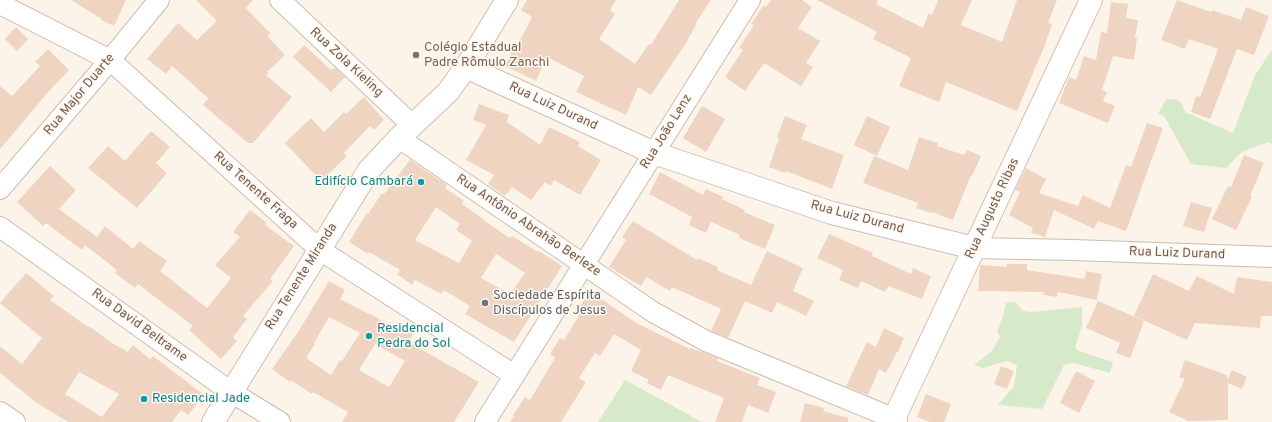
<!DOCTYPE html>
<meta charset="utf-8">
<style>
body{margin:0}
canvas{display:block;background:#fcf4e9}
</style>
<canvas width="1272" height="422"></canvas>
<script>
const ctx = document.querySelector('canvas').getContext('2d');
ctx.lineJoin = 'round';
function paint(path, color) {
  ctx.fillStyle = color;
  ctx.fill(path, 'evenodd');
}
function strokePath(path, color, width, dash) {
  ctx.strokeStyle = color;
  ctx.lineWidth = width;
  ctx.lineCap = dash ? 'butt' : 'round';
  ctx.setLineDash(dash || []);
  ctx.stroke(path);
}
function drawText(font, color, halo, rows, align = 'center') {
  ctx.font = font + ' Overpass,sans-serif';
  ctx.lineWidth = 3;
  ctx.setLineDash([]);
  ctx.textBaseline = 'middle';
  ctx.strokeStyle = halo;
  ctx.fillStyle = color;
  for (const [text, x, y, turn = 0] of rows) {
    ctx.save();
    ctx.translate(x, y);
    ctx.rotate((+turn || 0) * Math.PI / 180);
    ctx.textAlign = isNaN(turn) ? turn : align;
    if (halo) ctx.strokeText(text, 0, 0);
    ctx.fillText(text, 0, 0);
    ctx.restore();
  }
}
paint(new Path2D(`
 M1272,50V144L1269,142L1242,152L1226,168L1191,164L1164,116L1158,113L1167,99H1176L1182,104L1185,112L1233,133L1255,75Z
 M1015,302L1023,311L1031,312L1082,307V326L1075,348L1079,351L1113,362L1110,373L1074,363L1064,365L1042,409L998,405L1014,386L1017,365L1007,361L983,368L974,365L992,351L1000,337L997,331L1003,317L1006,303Z
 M625,380L702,422H598Z`), '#d6e9c8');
paint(new Path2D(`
 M71,0H126L114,26L101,20L102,19Z
 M196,0H253L246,8L270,33L267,36L285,55L267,72L268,73L266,75L292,97L253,143H248L203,105L208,98L172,66L166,74L147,59L178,23L197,40L217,21Z
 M527,0H616L610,10L615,14L599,39L635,64L649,44L651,45L679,0H711L695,24L696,25L686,43L651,95L638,87L626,115L576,92L584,76L547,57L536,81L505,66L513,49L515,50L532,17L521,10Z
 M771,0H802L812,7L798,28L820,41L806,63L813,67L801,86L764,63L745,91L725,77L743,50L739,48L754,25L751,24L763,6L766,7Z
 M817,0H878L876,4L923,28L929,13L932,15L938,0H972L961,25L1002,42L1017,0H1057L1048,23L1052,24L1045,45L1017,111L946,82L939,102L899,86L911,58L873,39L877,32Z
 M1177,0L1211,12L1212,10L1241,20L1246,7L1269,16L1254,55L1237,49L1210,119L1191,112L1196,96L1200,97L1218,49L1189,39L1185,49L1161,40Z
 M1111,2L1128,4L1126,18L1138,20L1135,38H1137L1134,60L1113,56L1102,90L1107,92L1103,101L1115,106L1108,123L1059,103L1069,77L1076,80L1084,56L1096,60L1101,32L1107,33Z
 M16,27L28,39L17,51L5,39Z
 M304,45L331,70L335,68L345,77L331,92L293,57Z
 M48,49L69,70L50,90L0,149V86L12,96L40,66L35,62Z
 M364,97L384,120L374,130L370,126L344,153L347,156L321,181L285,143L311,118L324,132L344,112L346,114Z
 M479,104L509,115L507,122L540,145L549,127L580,142L578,146L601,160L580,195L554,180L551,186L545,182L531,200L512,187L505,196L488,184L494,175L466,160L486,125L473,120Z
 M702,106L725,119L706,152L683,138Z
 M785,116L807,125L801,139L844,155L832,189L786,171L785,173L769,167L779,138L777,137Z
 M867,116L890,127L877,156L854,145Z
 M1147,123L1163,128L1126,231L1098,221L1094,229L1054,210L1045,237L1031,233L1033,228L1009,215L1020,192L1015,190L1026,168L1046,179L1039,193L1078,206L1083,195L1110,208L1126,165L1131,167Z
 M151,131L170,147L156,163L167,173L137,208L88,168L108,146L125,161Z
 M919,137L938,143L937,146L964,155L967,150L981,156L972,176L971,175L953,220L932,212L931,213L916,208L918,203L863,183L874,156L908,170Z
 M1244,155L1264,163L1250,196L1252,197L1236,230L1212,219L1228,186L1231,187Z
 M410,160L447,185L445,188L464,201L462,204L483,219V220L510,238L512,236L538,252L539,251L562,266L514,342L465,314L470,306L444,290L441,294L415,280L412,285L397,274L400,270L369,252L368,254L349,242L367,213L368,214L382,193L384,194ZM436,207L460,224L456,230L472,241L459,263L415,240ZM496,254L525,273L510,294L481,278Z
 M50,166L76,190L59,209L97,237L105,226L133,249L139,241L167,261L160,271L207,308L231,278L215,265L240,237L233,232L250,210L267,223L265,225L294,246L270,279L273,281L243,316L247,319L233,337L237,341L221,359L189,330L193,326L138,284L135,288L115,273L117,270L85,245L82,250L46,223L43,226L17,202Z
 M660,172L703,195L706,189L723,197L722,199L745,210L744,212L775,225L765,249L739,238L740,235L711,222L706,233L689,225L692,217L649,194Z
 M1191,202L1212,208L1204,232L1183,226Z
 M633,221L697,260L698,258L718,267L717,270L751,285L767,251L803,268L793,291L814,301L806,316L777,302L772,313L745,301L728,338L711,331L721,309L672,287L670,291L646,277L641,286L609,267L626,240L622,237Z
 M829,234L873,253L872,256L911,274L913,268L931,276L922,299L888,286L885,292L861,281L858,288L839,280L843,270L817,258Z
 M1007,264H1027V270L1085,279L1086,271L1102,274L1097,300L1058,292L1057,297L1043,295L1044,292L978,291L980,265L1007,267Z
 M26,273L54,296L50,300L88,327L89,326L112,343L128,352L133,345L150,359L153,356L204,395L188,415L181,410L172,422H68L37,403L0,373V346L22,364L42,338L0,303ZM79,372L119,394L102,417L65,394Z
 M1153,274L1189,291L1197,276L1234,294L1237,277L1272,282V316H1261L1260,328L1195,323L1187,340L1134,316Z
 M329,281L345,290L340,299L371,315V314L394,328L396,324L413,334L408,342L479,382L454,422H342L348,412L313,392L312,394L291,380L290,382L272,369L298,332ZM329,317L360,333L342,361L340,360L331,375L306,358L315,344L314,343ZM375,344L405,361L389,387L359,370Z
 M590,291L636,323L690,349V348L701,352V351L718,358L717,361L760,378L757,385L776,392L768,413L748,405L742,422H715L724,398L668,375L661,390L647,383L649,380L631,371L641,350L614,334L600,356L595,353L579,378L586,382L561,422H510L514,416L513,415L525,397L530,400L555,358L550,354L560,338L564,340L582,311L578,309Z
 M1098,301L1144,321L1130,358L1116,353L1120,343L1086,328Z
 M884,328L904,338L898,352H897L886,373L879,369L868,395L846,386L867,342L876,347Z
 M1185,360L1227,375V380L1232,370L1247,377L1242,389L1228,383V420L1188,421L1169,412L1185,379L1179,377Z
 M1001,366L1014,371L1007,389L994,384Z
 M1076,371L1095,381L1079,413L1060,403Z
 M926,394L951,404L944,422H930L917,417Z
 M805,403L824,408L823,411L848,418V422H800Z`), '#f0d4c2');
const street = new Path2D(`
 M280,0L413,126
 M0,4L110,60L320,250L514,375
 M399,138L653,312L706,341L895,419
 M0,189L110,60L159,0
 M0,227L231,392L280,422
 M974,248L1073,250L1272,257
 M0,412L15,422
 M485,422L750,0`);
const secondary = new Path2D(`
 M466,67L654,153L832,213L974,248
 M213,422L369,170L399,138L448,92L466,67L507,0
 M896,422L895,419L898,410L1091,0`);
strokePath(street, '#cdbcaf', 22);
strokePath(secondary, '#d2beb0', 24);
strokePath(street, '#fff', 20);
strokePath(secondary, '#fff', 22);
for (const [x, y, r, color] of [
 [416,55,4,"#8d6e63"],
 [421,182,4,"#0f9aa8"],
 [485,303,4,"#6b7280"],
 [369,336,4,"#0f9aa8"],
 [144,399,4,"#0f9aa8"]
]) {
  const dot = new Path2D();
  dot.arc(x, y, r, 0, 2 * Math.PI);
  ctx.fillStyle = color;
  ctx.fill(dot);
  strokePath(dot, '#fef8f0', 1.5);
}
drawText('13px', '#785e54', '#fef8f0', [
 ["Colégio Estadual",424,48],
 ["Padre Rômulo Zanchi",424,63]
], 'left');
drawText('13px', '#755b4e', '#fef8f0', [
 ["Rua Zola Kieling",346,63,43],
 ["Rua Major Duarte",80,95,-50],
 ["Rua Luiz Durand",553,107,25],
 ["Rua João Lenz",667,132,-58],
 ["Rua Tenente Fraga",255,191,42],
 ["Rua Augusto Ribas",993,209,-65],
 ["Rua Luiz Durand",857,218,15],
 ["Rua Antônio Abrahão Berleze",528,226,34],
 ["Rua Luiz Durand",1177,254,2],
 ["Rua Tenente Miranda",302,277,-58],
 ["Rua David Beltrame",139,326,36]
]);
drawText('13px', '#0d838f', '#fef8f0', [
 ["Edifício Cambará",413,182,"right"],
 ["Residencial",377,329],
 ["Pedra do Sol",377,344],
 ["Residencial Jade",152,399]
], 'left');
drawText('13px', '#5b616d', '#fef8f0', [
 ["Sociedade Espírita",493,296],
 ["Discípulos de Jesus",493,311]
], 'left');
</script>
